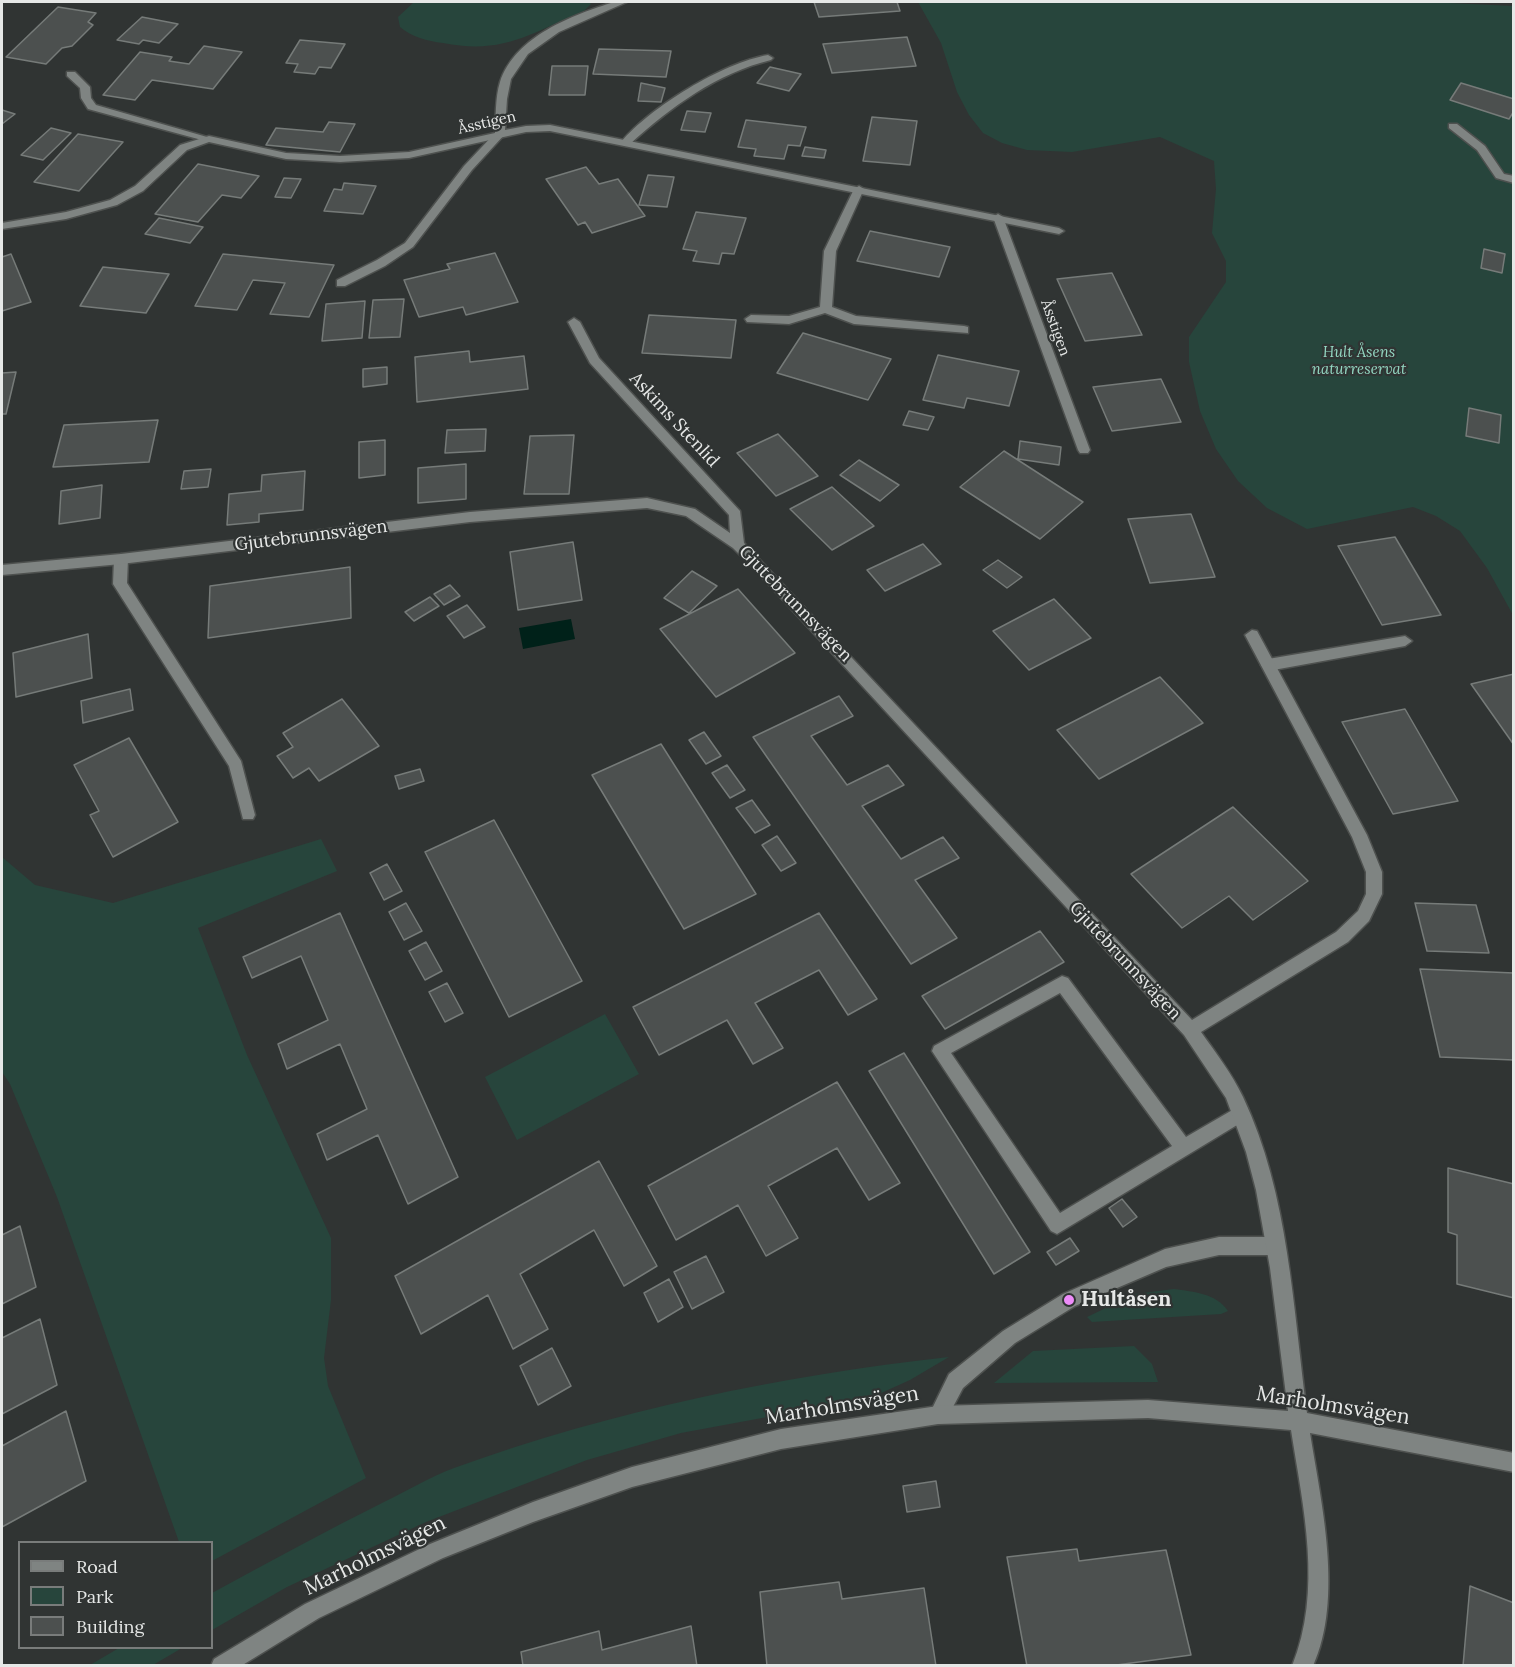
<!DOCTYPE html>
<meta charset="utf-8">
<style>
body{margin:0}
#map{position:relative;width:1515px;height:1667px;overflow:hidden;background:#303433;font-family:Lora,serif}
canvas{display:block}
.frame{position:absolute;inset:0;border:3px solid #e6e8e7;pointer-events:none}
.legend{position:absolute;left:18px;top:1541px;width:195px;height:108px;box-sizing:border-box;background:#303433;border:2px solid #797c7b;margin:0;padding:8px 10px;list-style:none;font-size:18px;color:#e6e8e7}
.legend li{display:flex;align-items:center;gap:12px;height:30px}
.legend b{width:30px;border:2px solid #797c7b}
</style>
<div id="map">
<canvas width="1515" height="1667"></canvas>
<div class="frame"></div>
<ul class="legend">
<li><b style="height:8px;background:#7f8482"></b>Road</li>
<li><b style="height:16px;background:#27453c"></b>Park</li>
<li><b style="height:16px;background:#4c504f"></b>Building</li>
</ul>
</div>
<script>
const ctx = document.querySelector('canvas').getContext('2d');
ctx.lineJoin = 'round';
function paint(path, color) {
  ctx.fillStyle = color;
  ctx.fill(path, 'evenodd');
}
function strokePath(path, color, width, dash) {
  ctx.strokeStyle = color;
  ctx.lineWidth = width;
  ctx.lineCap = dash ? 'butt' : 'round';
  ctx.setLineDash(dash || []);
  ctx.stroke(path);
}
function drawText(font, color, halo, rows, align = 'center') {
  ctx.font = font + ' Lora,serif';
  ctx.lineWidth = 4.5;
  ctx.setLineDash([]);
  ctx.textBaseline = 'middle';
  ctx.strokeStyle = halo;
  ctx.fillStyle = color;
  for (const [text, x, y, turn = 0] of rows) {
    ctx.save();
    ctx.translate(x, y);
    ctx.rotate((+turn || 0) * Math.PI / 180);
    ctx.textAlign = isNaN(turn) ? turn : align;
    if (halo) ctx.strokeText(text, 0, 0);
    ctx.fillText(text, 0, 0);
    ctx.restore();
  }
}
paint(new Path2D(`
 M414,2H589L591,4L584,11C531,33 504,55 443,43C427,41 412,37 400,27L398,17Z
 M918,2H1428L1513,6V615L1487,568L1460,531L1436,516L1413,507L1307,529L1267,508L1238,481L1216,449L1200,411L1189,362V337L1226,282V261L1212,233L1216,189L1214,161L1160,137L1072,152L1027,150L1002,143L983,133L969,115L957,92L941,43Z
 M321,839L337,871L198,928L247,1055L331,1238V1300L324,1358L328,1386L366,1478L212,1561V1542H179L57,1197L10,1084L2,1072V857L35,885L113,903Z
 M605,1014L639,1074L517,1140L485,1077Z
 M1174,1289C1194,1292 1216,1293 1228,1311L1221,1314L1092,1322L1087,1317L1135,1294Z
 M1134,1346L1152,1364L1158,1382L994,1383L1033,1351Z
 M949,1357L910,1380L870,1398L681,1433L587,1460L426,1522L287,1587L212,1630V1593C269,1562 326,1531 384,1502C407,1491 430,1477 454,1468C615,1410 779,1376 949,1357Z
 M119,1648H182L153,1665H90Z`), '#27453c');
paint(new Path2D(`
 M571,619L575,639L523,649L519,628Z`), '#002119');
const building = new Path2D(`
 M814,2H897L900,11L819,17Z
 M58,7L96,13L88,22L93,25L72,46L62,48L46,64L6,57Z
 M142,17L178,24L159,43L143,40L139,44L117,40Z
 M907,37L916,66L832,73L823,44Z
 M300,40L345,44L331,68L319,67L315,74L294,72L298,64L286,63Z
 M204,46L242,52L213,89L152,80L135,100L103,95L140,52L172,57L169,61L189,64Z
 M599,49L671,51L666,77L593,74Z
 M552,66H588L585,95H549Z
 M770,67L801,74L789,91L757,83Z
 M641,83L665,88L661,102L638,101Z
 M1461,83L1514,99V111L1509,119L1450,100Z
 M2,110L15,114L2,124Z
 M687,111L711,113L705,132L681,130Z
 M872,117L917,121L910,165L863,161Z
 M746,120L806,127L800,146L788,145L784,159L754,156L756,149L738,147Z
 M329,122L355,124L340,152L266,145L276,128L323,132Z
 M51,128L71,133L43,160L21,155Z
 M78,134L123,142L79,191L34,182Z
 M805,147L826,150L824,158L802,156Z
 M198,164L259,176L241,198L222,195L198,222L155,214Z
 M586,167L599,184L618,179L645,216L592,233L585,222L578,225L546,179Z
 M648,175L674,177L667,207L639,205Z
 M284,178L301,179L291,198L275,197Z
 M344,183L376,186L363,214L324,211L334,189L342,190Z
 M696,212L746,218L734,254L722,253L719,264L693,261L697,251L683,249Z
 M159,218L203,227L190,243L145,234Z
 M870,231L950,247L939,277L857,261Z
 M1484,249L1505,254L1502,273L1481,268Z
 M495,253L518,302L466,315L463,307L419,317L404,280L450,269L447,264Z
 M11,254L31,302L2,311V257Z
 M223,254L334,265L309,317L270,314L285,283L253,280L237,310L195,306Z
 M103,267L169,274L146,313L80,306Z
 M1112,273L1142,335L1085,341L1057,279Z
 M404,299L400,337L369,338L373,300Z
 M365,301L362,338L322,341L326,304Z
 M649,315L736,320L731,358L642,353Z
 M803,333L891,359L868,400L777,373Z
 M469,351L470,362L524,356L528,389L417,402L415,357Z
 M938,355L1019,371L1009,406L967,398L964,408L923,400Z
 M387,367V384L363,387V369Z
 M16,372L6,414H2V373Z
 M1161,379L1181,422L1112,431L1093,387Z
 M1469,408L1501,415L1499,443L1466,436Z
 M909,411L934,417L928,430L903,425Z
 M158,420L149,462L53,467L64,425Z
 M486,429L485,451L445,453L447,430Z
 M778,434L818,476L776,496L737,453Z
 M574,435L569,494H524L530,436Z
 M385,440V475L359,478V442Z
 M1020,441L1061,447L1059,465L1018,459Z
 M1004,451L1083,502L1040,539L960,487Z
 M859,460L899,485L880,501L840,475Z
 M466,464V499L418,503V468Z
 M211,469L208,487L181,489L184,471Z
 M305,471L303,510L259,514V522L227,525L229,494L261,491L262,475Z
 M102,485L100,518L59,524L61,491Z
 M832,487L874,526L832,550L790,509Z
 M1191,514L1215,577L1150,583L1128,519Z
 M1395,537L1441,615L1382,625L1338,546Z
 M573,542L582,600L518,610L510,552Z
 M923,544L941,564L885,591L867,570Z
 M998,560L1022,577L1007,588L983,570Z
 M350,567L351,618L208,638L210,586Z
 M692,571L717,586L689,613L664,598Z
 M450,585L460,596L444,605L434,594Z
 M738,589L795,653L716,697L660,629Z
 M430,597L439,606L414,621L405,612Z
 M1054,599L1091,638L1029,670L993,631Z
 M467,605L485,627L464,638L447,616Z
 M88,634L92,678L16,697L13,653Z
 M1514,674V745L1471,684Z
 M1160,677L1203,723L1099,779L1057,730Z
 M130,689L133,710L83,723L81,701Z
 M839,696L853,716L811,736L847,785L888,765L904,785L862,806L901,859L943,837L959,858L915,880L957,938L911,964L753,737Z
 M342,699L379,746L319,781L309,768L293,778L277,756L293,747L283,733Z
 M1405,709L1458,801L1393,814L1342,722Z
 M704,732L721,756L706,764L689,740Z
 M129,738L178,822L113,857L90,815L99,811L74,765Z
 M661,744L756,894L684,929L592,775Z
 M727,765L745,790L730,798L712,773Z
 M420,769L424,781L399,789L395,776Z
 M752,800L770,825L755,833L736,808Z
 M1233,807L1308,881L1253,920L1229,896L1182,928L1131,874Z
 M494,820L582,981L509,1017L425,852Z
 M777,836L796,863L781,871L762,845Z
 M387,864L402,891L384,900L370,873Z
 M406,903L422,931L404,940L389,912Z
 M1415,903L1476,905L1489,953L1427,951Z
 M340,913L458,1177L408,1204L378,1135L327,1160L317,1134L367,1109L340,1044L287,1069L278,1044L328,1020L301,956L252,978L243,957Z
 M819,913L877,999L848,1015L819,970L755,1003L783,1048L753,1064L727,1020L659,1055L633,1007Z
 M1040,931L1064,962L945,1029L922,996Z
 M426,942L442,971L425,980L409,951Z
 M1420,969L1514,973V1060L1440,1057Z
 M447,983L463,1013L445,1022L429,992Z
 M904,1053L1030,1252L994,1274L869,1071Z
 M837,1082L900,1183L869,1200L837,1148L768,1186L798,1238L766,1256L738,1205L676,1240L648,1186Z
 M599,1161L657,1266L624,1286L594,1230L520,1274L548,1329L513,1349L488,1295L421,1334L395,1276Z
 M1448,1168L1514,1184V1298L1457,1284V1235L1448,1232Z
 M1122,1199L1137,1217L1123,1227L1109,1208Z
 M20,1226L36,1287L2,1304V1235Z
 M1070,1238L1079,1251L1056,1265L1047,1252Z
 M706,1256L724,1292L692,1309L674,1272Z
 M669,1279L683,1307L658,1322L644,1293Z
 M40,1319L57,1385L2,1414V1338Z
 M552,1348L571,1386L538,1405L520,1366Z
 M66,1411L86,1481L2,1527V1446Z
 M936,1481L940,1507L907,1512L903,1486Z
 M1077,1549L1079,1561L1166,1550L1191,1655L1109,1666H1027L1007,1557Z
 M839,1582L842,1599L924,1588L936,1666H767L760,1592Z
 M1470,1586L1514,1603V1666H1463Z
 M691,1626L697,1666H523L521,1652L599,1631L602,1650Z`);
paint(building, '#4c504f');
strokePath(building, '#767b79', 1.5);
const lane = new Path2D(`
 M768,55L773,58L771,60C717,73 671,107 630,144L621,142C651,107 722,63 768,55Z
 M67,72H75L90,87L91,98L96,105L214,139L209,142L88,109L81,98L80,88L67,76Z
 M1449,124H1457L1485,146L1504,174L1514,176V183L1496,178L1477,150L1449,128Z
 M496,132L505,134L472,170L413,247L385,266L345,286H337V280L377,260L405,243L464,166Z
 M859,186L864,189L836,251L832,307L856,316L964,326L968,327V333L854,324L825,313L789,324L747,322L745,319L751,315L789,316L820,307L824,251L854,189Z
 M998,214L1003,217L1090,450L1088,453H1080L1078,450L993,217Z
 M121,554L128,559L127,583L241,761L255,815L253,819H243L229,766L113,584L114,559Z
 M1405,636L1412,641L1405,646L1268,671L1261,665L1268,659Z
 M1062,976L1068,978L1186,1137L1241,1105L1247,1107L1249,1113L1247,1119L1057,1234L1051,1231L932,1051L934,1046ZM1060,993L1172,1146L1060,1213L951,1053Z
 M1219,1237H1274L1280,1240L1283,1246L1280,1252L1274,1255H1219L1166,1267L1075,1306L1015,1343L963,1388L945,1422L938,1424L931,1422L929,1415L949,1374L1003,1331L1063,1294L1165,1249Z`);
const street = new Path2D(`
 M614,2H627L559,32L528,54L511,79L507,99L505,130L526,126L550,125L1059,228L1064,231L1059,234L550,131L526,132L409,158L340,162L286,159L209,142L187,150L143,191L117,205L66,219L2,229V223L66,212L110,200L135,186L180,145L209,136L286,153L340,156L409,152L495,133C496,116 495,98 500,82C515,36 573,15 614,2Z
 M574,318L580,322L599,358L740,511L744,543L1192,1020L1336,932L1358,911L1366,894V872L1352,837L1245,635L1252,630L1257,631L1367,835L1382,872V894L1369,921L1348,942L1201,1032C1216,1053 1232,1074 1243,1097C1289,1194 1293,1309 1307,1413L1514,1453V1472L1310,1433C1321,1502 1344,1598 1313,1666H1292C1323,1590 1303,1507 1291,1430L1148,1418L938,1424L781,1449L632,1487L533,1522L443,1558L319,1618L241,1666H211L214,1659L305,1604L430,1544L533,1502L632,1467L781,1429L938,1406L1148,1400L1288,1411L1270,1268L1256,1190L1246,1152L1226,1098L1184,1035L758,573L733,548L686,516L647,508L470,522L121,564L2,575V565L121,554L470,512L647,498L695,509L730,533L729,515L590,363L568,322Z`);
strokePath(lane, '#4e514f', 3);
strokePath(street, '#4e514f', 3);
paint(lane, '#7f8482');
paint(street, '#7f8482');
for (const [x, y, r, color] of [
 [1069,1300,6,"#ed8cf9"]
]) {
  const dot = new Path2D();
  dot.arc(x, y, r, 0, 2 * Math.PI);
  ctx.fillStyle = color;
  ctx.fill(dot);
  strokePath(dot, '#303433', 2);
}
drawText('15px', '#e6e8e7', '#303433', [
 ["Åsstigen",487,123,-13],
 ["Åsstigen",1055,328,70]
]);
drawText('italic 15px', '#93d7c2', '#303433', [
 ["Hult Åsens",1359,353],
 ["naturreservat",1359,370]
]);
drawText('18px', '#e6e8e7', '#303433', [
 ["Askims Stenlid",674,420,47],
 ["Gjutebrunnsvägen",311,536,-7],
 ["Gjutebrunnsvägen",795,604,46],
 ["Gjutebrunnsvägen",1125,961,47]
]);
drawText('bold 21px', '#e6e8e7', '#303433', [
 ["Hultåsen",1081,1300]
], 'left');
drawText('21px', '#e6e8e7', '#303433', [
 ["Marholmsvägen",842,1406,-9],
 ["Marholmsvägen",1333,1406,9],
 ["Marholmsvägen",375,1556,-26]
]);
</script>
